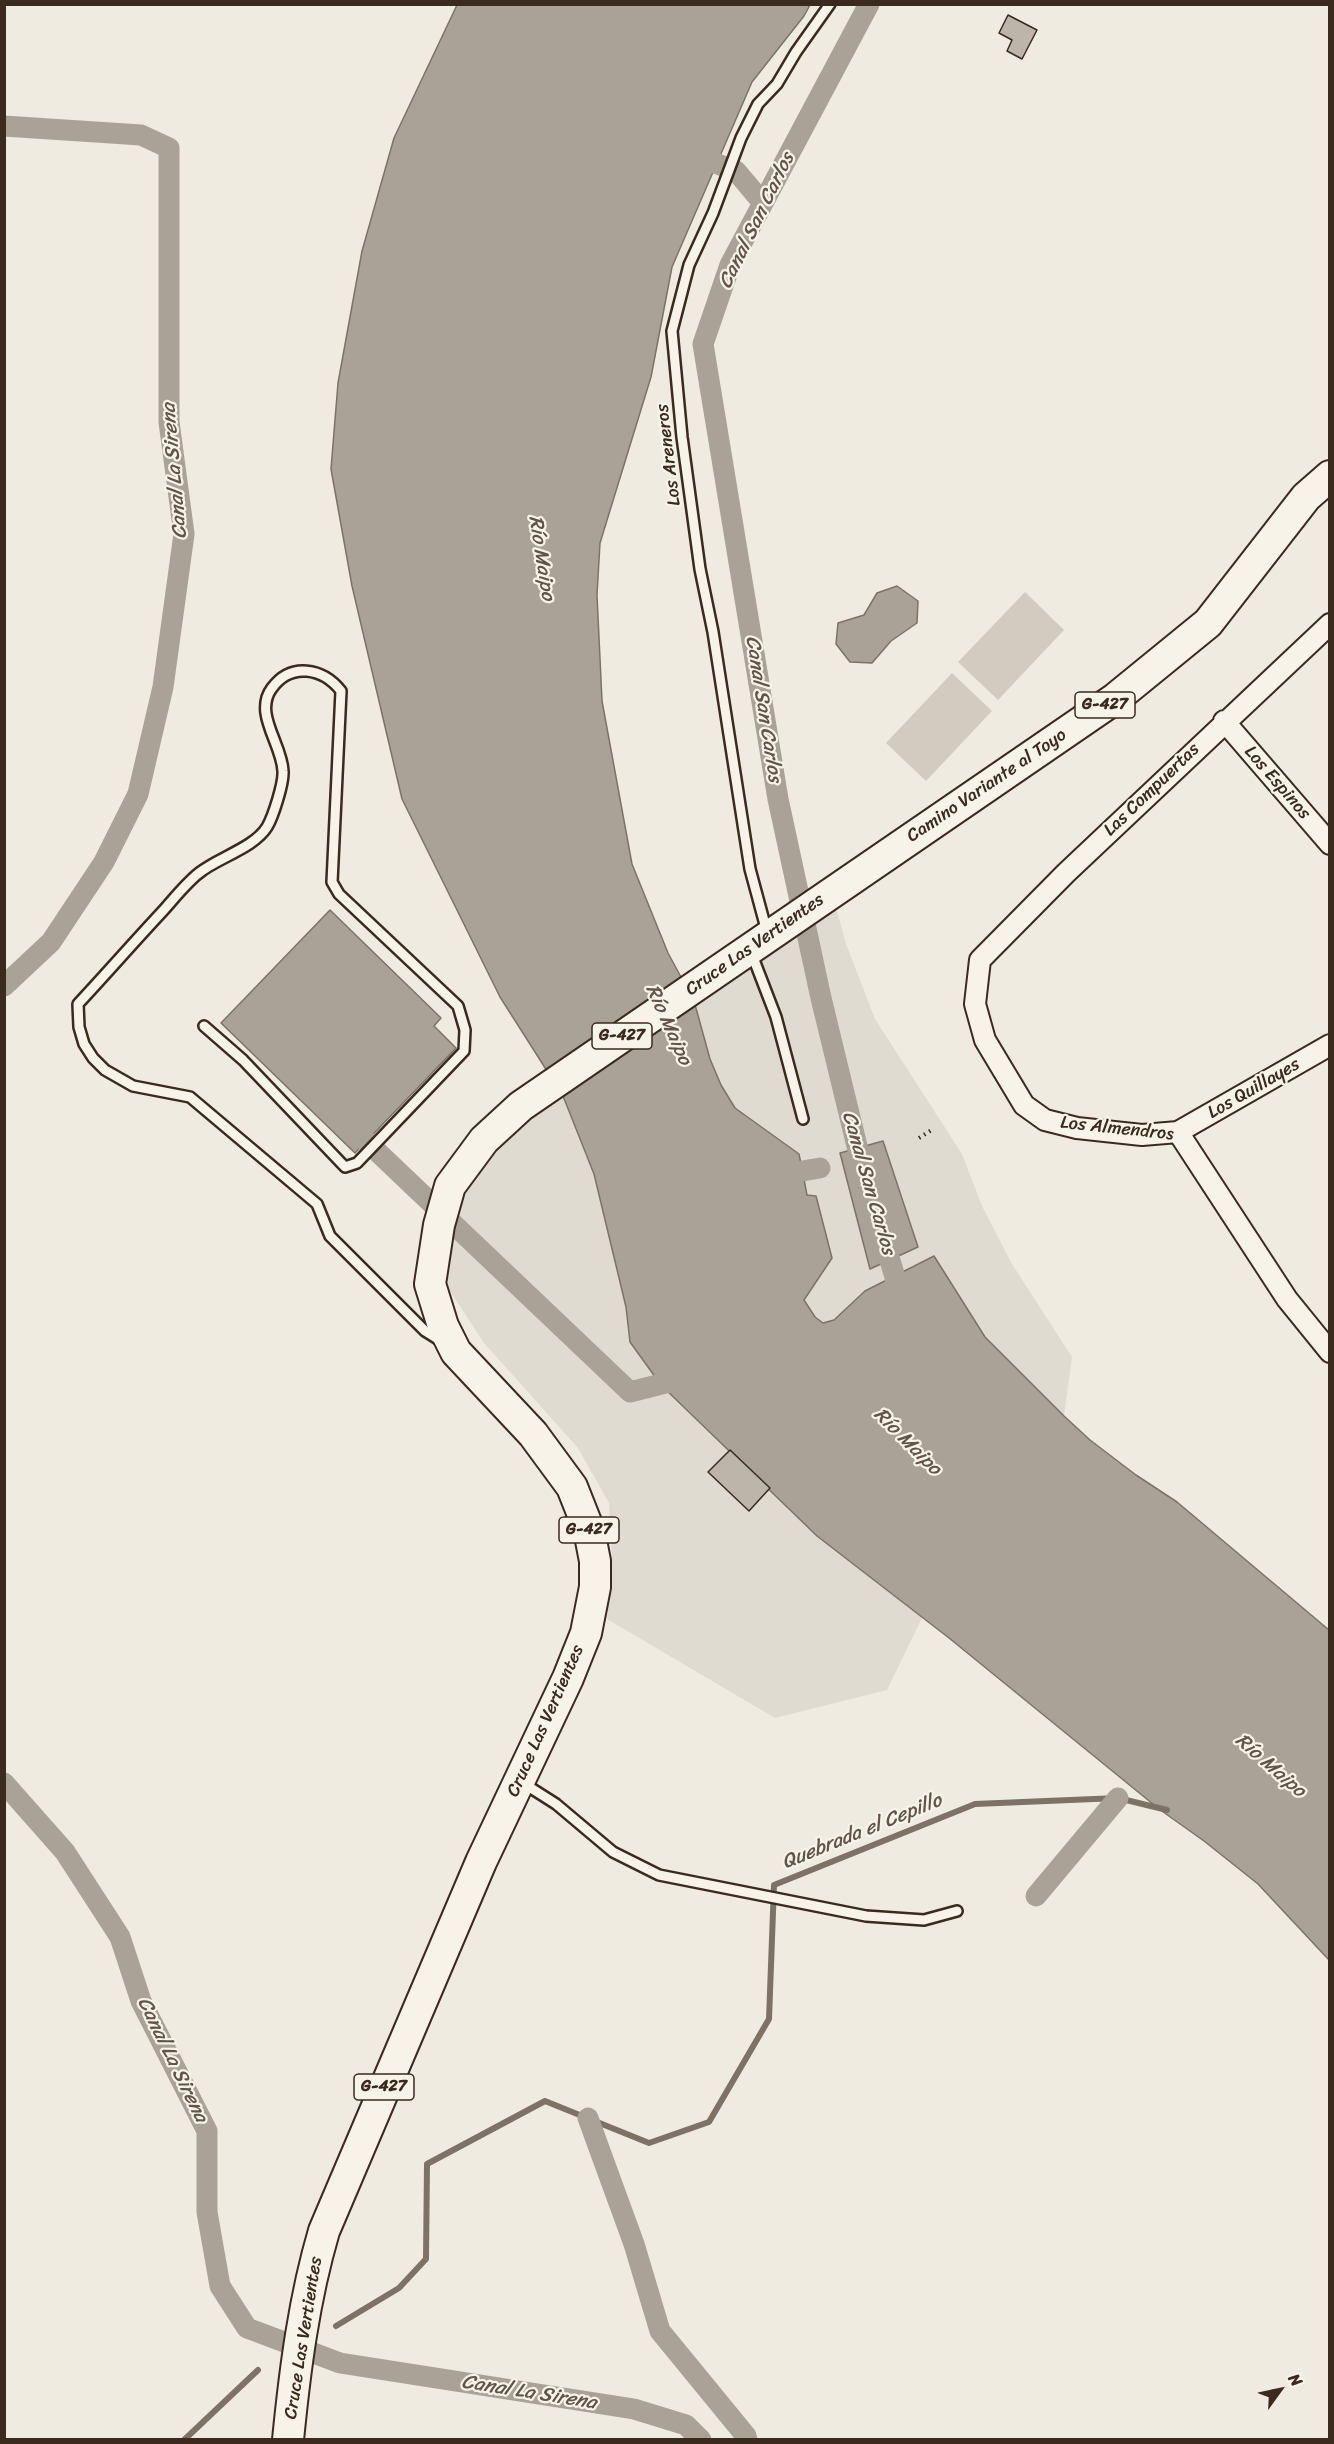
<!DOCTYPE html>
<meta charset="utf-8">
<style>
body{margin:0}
#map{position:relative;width:1334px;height:2444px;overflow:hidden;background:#efebe0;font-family:Sriracha,sans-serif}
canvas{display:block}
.frame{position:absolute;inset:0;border:6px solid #3b2a1e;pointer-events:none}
.north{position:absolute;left:1250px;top:2360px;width:60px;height:60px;-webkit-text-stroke:4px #f7f3e8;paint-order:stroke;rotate:57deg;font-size:16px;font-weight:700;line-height:24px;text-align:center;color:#3b2a1e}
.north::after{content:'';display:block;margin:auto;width:21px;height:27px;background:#3b2a1e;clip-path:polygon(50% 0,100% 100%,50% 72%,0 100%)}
</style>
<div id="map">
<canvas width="1334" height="2444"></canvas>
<div class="frame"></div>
<div class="north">N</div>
</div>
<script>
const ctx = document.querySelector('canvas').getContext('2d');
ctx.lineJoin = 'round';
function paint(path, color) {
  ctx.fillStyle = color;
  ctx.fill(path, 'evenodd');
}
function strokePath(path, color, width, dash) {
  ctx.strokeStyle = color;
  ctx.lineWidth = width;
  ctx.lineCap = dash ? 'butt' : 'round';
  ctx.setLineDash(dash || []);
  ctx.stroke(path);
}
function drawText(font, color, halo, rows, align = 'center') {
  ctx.font = font + ' Sriracha,sans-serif';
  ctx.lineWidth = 4.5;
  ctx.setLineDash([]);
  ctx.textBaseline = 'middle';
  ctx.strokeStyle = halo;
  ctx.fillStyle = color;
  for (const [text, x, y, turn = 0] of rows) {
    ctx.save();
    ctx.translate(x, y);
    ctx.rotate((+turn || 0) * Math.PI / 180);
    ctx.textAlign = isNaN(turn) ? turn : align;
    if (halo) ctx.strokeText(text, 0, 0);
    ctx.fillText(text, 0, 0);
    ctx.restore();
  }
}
paint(new Path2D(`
 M835,904L846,944L875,1019L962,1154L982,1206L1012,1264L1072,1357L1064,1416L922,1618L887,1690L775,1718L607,1619L612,1559L609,1503L578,1448L484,1343L448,1288L447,1235L485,1151Z`), '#e0dbd0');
paint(new Path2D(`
 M1025,592L1064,630L998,700L958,662Z
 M952,673L992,711L926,781L886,743Z`), '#d1cbc0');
const water = new Path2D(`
 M457,5H810L804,16L752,82L672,267L651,377L600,543L597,595L602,701L632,864L668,953L694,1001L710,1059L721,1085L735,1108L799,1154L807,1195L816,1196L832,1258L804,1300L815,1317L823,1323L834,1320L865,1291L934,1256L985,1337L1064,1416L1090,1440L1136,1475L1177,1502L1329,1630V1960L1258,1884L1204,1841L1159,1809L949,1638L817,1536L661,1385L630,1342L626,1307L594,1174L563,1096L500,997L402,799L352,586L331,469L338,383L362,251L394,138Z
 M897,586L918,601L917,623L891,641L872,663L850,662L836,644L838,623L864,615L877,593Z
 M330,910L441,1018L434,1026L456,1048L355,1153L221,1023Z
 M883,1141L918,1247L870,1269L840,1153Z`);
paint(water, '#aaa296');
strokePath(water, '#7e7266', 1.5);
strokePath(new Path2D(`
 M336,2326L399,2288L426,2259L427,2164L545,2101L649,2143L709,2122L769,2019L774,1885L975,1804L1118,1798L1167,1810
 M184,2440L258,2370`), '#7e7266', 6);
strokePath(new Path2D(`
 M4,126L141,135L169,148V422L184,534L163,687L138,794L104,862L51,942L4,986
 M697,145L715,163L736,171L763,203
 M366,1141L630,1392L689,1377
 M864,1175L821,998L778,799L703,344L730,265L869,4
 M773,1176L820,1168
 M882,1234L895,1277L896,1306
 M4,1783L65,1852L120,1937L141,2001L207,2131V2212L220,2286L247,2328L340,2363L634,2409L686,2425L701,2440
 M1036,1896L1118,1798
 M588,2118L634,2244L660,2331L746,2436L747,2440`), '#aaa296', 21);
const building = new Path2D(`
 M1008,15L1037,30L1022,59L1007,51L1012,40L999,33Z
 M730,1450L770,1488L749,1511L708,1472Z`);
paint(building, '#bdb5aa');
strokePath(building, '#3b2a1e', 1.5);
const lane = new Path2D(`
 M767,932L750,869L713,632L700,569L682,437L672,331L689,265L713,213L741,138L758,104L777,84L796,52L830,4
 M751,952L776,1017L803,1119
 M204,1026L243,1060L345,1167L357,1163L464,1051L465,1030L458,1006L339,894L332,882L341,691C323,668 291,662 272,688C253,713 282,744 283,771C284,783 273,817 267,827C254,848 217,858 199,873C185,884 173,900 161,913C133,943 106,974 78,1004L79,1027L84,1044L93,1058L105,1070L133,1086L190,1097L317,1204L330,1236L425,1331L441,1341
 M523,1783L556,1804L613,1852L659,1875L866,1916L924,1920L957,1911`);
const street = new Path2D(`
 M1330,624L1066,873L980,960L975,1004L985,1040L1024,1105L1045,1120L1077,1128L1142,1135L1178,1132L1330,1045
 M1224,721L1330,844
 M1178,1132L1287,1299L1330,1352`);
const primary = new Path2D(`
 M288,2440C295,2369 304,2299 324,2231L481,1862L568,1678L586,1633L595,1587V1561L589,1530L572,1487L533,1434L456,1352L443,1326L430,1284L439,1225L450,1186L484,1140L521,1106L1116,698L1208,623L1306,497L1330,476`);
strokePath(lane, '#3b2a1e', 14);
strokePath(street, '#3b2a1e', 24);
strokePath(primary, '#3b2a1e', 34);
strokePath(new Path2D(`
 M919,1138L933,1129`), '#3b2a1e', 4, [1.5, 4.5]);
strokePath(lane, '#f7f3e8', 9);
strokePath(street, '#f7f3e8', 20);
strokePath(primary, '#f7f3e8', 30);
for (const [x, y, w] of [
 [1105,705,60],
 [622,1036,60],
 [589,1530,60],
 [384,2087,60]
]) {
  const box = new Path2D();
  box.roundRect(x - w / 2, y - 13, w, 26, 4.5);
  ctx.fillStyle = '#f7f3e8';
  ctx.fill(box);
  strokePath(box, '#3b2a1e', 1.5);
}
drawText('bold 16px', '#3b2a1e', null, [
 ["G-427",1105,705],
 ["G-427",622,1036],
 ["G-427",589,1530],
 ["G-427",384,2087]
]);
drawText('18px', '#3b2a1e', '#f7f3e8', [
 ["Los Areneros",669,455,-97],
 ["Los Espinos",1277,783,49],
 ["Camino Variante al Toyo",987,786,-34],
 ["Las Compuertas",1152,790,-44],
 ["Cruce Las Vertientes",755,945,-35],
 ["Los Quillayes",1254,1089,-30],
 ["Los Almendros",1117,1129,6],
 ["Cruce Las Vertientes",546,1721,-66],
 ["Cruce Las Vertientes",304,2338,-81]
]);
drawText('italic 20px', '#625448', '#f7f3e8', [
 ["Canal San Carlos",757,221,-64],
 ["Canal La Sirena",175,471,-95],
 ["Río Maipo",541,558,81],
 ["Canal San Carlos",763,709,81],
 ["Río Maipo",668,1025,66],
 ["Canal San Carlos",868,1183,74],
 ["Río Maipo",907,1442,45],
 ["Río Maipo",1270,1766,41],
 ["Quebrada el Cepillo",862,1832,-22],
 ["Canal La Sirena",172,2060,64],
 ["Canal La Sirena",529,2393,9]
]);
</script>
